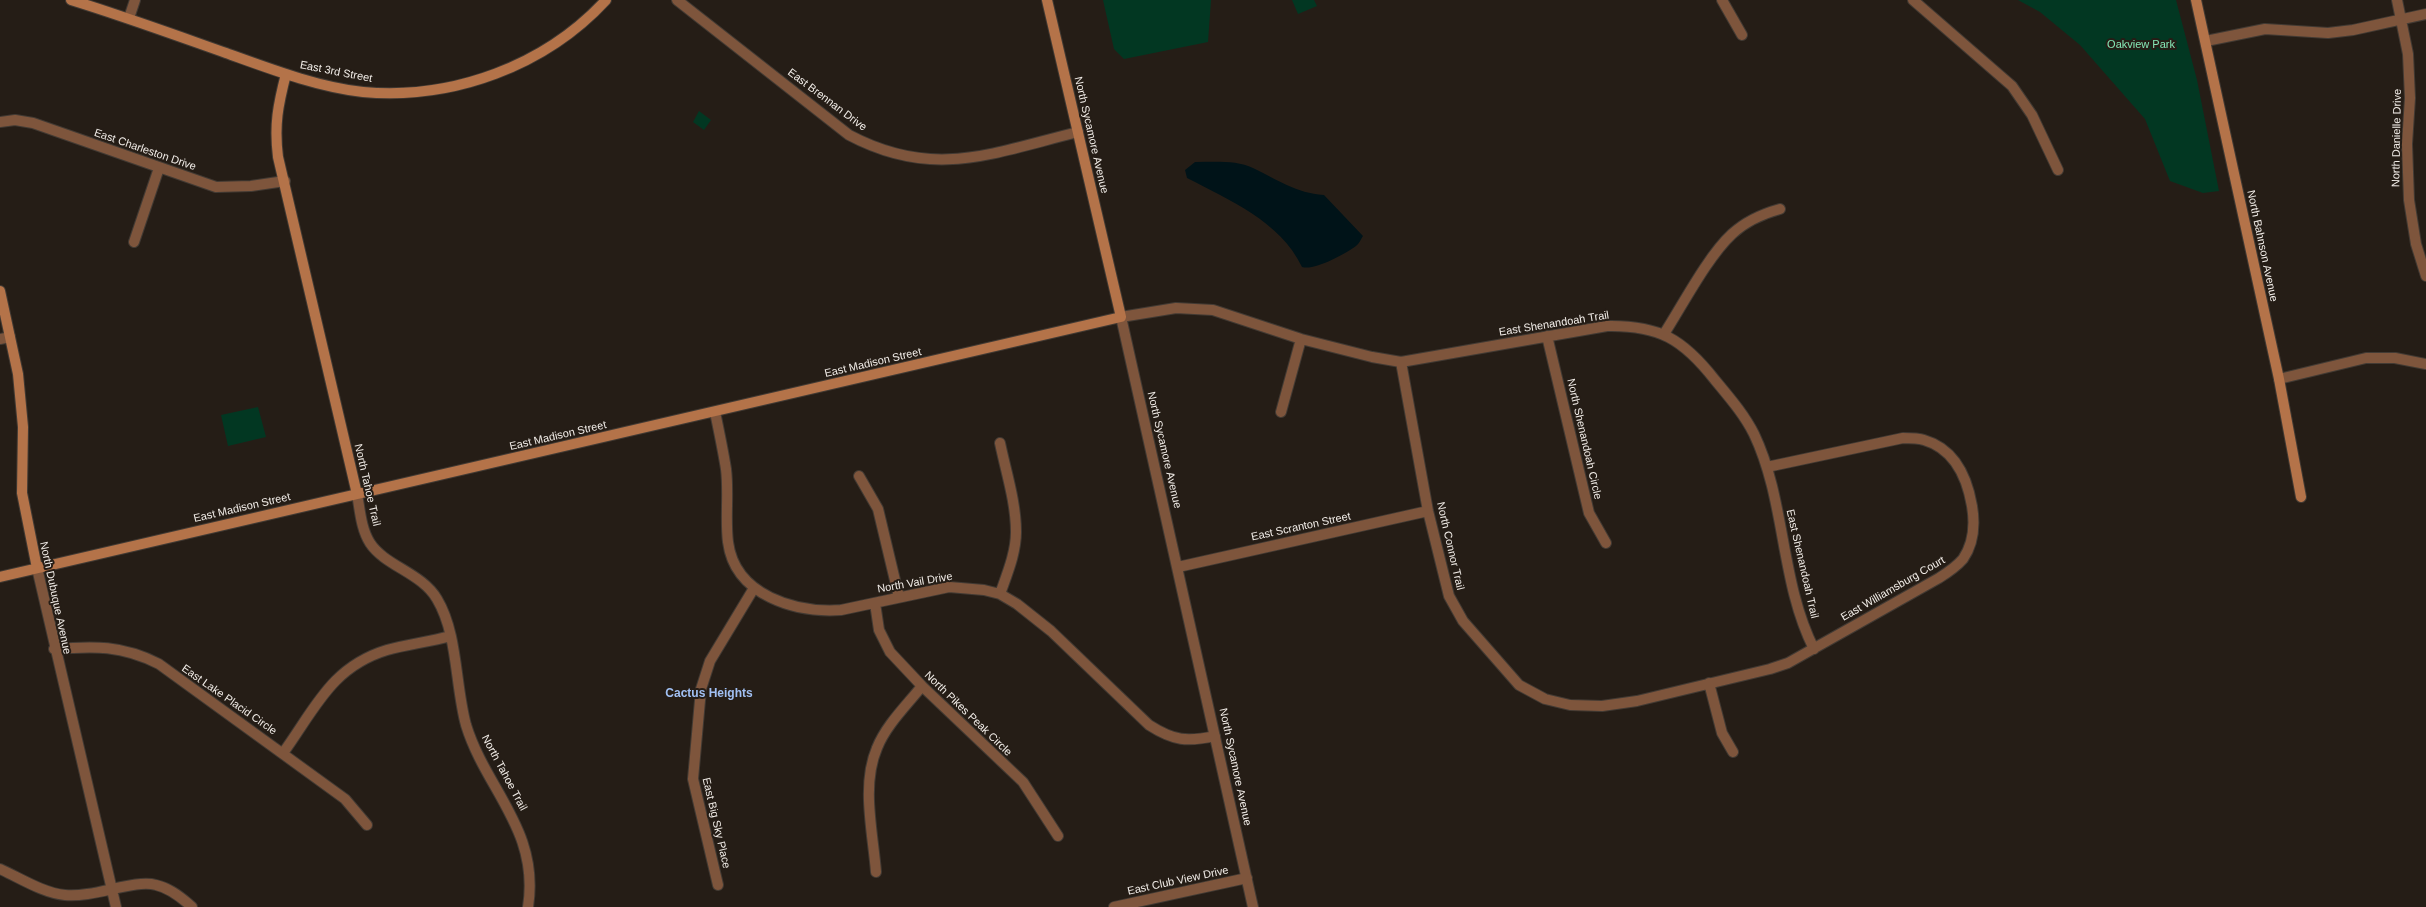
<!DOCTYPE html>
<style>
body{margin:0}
canvas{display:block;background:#251d16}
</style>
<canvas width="2426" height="907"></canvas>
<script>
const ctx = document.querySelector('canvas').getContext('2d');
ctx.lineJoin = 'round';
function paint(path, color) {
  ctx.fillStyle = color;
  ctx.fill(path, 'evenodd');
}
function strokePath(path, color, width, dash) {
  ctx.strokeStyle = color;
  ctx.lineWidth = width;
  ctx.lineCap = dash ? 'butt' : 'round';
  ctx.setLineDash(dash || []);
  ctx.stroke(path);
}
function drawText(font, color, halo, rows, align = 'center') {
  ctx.font = font + ' Arial,sans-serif';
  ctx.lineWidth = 4;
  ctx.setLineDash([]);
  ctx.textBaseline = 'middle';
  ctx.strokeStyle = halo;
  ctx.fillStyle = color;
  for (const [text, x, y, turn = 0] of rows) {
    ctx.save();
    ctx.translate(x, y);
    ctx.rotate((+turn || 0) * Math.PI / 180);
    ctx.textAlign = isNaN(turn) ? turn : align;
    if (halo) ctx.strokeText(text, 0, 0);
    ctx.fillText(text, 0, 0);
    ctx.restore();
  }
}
paint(new Path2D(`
 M1103,0H1211L1208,42L1124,59L1114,49Z
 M1292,0H1314L1317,6L1298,14Z
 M2018,0H2176L2197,80L2219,191L2203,193L2170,181L2145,119L2080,45L2040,12Z
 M699,111L711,120L704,130L693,122Z
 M258,407L266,437L228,446L221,415Z`), '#023722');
paint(new Path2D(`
 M1195,162C1214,162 1237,160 1253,168C1278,180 1296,193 1324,195L1363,236C1361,239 1359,244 1356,246C1345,254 1314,271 1302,267C1280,221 1229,200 1187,178L1185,170Z`), '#001318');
const street = new Path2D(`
 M677,0L849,135C934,180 992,153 1078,132
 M1722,0L1742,35
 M1913,0L2012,86L2032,115L2058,170
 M2397,0L2408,54L2410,98L2407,144L2409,200L2416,244L2426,276
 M129,18L135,0
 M2206,41L2265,29L2328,33L2353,30L2426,14
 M0,122L15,120L33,123L216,187L251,186L285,181
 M134,242L159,168
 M1664,334C1682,306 1708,256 1732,234C1746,221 1762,214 1780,209
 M1547,336L1589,513L1606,543
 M0,339L10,337
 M1401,362L1428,511L1449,596L1463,621L1519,685L1545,699L1570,705L1602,706L1637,701L1770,669L1788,663L1939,578C1947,573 1956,567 1963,559C1974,543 1975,524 1972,506C1967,477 1955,449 1924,440C1918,438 1910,438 1903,438L1767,467
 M2279,379L2366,358H2395L2426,364
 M715,412C719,431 723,450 726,469C729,493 725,518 728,542C735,596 796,613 841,610L949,587L984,590L1000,594L1017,604L1051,631L1149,725C1174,741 1187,742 1215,736
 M1281,412L1301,339
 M1000,443C1006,472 1016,502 1016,532C1016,553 1007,574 1000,594
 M859,476L878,509L899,597
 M357,494C360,510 361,529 370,543C385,566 422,573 437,599C458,634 455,685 466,725C486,790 540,830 528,907
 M1178,567L1428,511
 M37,568L116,907
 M875,603L879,630L890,652L922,686L1023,782L1058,836
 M54,649C94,646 122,645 159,664L345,799L367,825
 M1709,683L1722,733L1733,752
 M283,753C315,709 331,667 387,650C408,644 430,642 450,636
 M0,869C20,878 43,893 65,895C94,898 134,879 156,885C170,888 182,898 192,907
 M876,872C873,833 861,785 877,748C886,725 907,705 922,686
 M718,885L693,779L701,689L710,661L754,588
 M1114,907L1247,878
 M1253,907L1121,317L1176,308L1213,310L1301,339L1372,357L1401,362L1607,326C1659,325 1683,339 1715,380C1729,397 1744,414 1754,434C1786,501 1780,582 1814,649`);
const secondary = new Path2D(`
 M71,0C123,16 175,35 226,53C268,68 317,87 363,92C453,100 545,66 606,0
 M2196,0L2279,379L2301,497
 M286,74C278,105 274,125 278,157L357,494
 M0,291L18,374L23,427L22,493L37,568
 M0,577L1121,317L1047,0`);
strokePath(street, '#423a33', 12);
strokePath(secondary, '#423a33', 12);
strokePath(street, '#7e553c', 10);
strokePath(secondary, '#b47349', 10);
drawText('11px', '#84e6b5', '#251d16', [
 ["Oakview Park",2141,45]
]);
drawText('11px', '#f2ede8', '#251d16', [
 ["East 3rd Street",336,72,11],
 ["East Brennan Drive",827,100,37],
 ["North Sycamore Avenue",1091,135,77],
 ["North Danielle Drive",2397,138,-89],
 ["East Charleston Drive",145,150,19],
 ["North Bahnson Avenue",2262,246,78],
 ["East Shenandoah Trail",1554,324,-9],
 ["East Madison Street",873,363,-13],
 ["East Madison Street",558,436,-13],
 ["North Shenandoah Circle",1584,439,77],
 ["North Sycamore Avenue",1164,450,77],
 ["North Tahoe Trail",367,485,77],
 ["East Madison Street",242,508,-13],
 ["East Scranton Street",1301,527,-12],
 ["North Connor Trail",1450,546,77],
 ["East Shenandoah Trail",1802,564,77],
 ["North Vail Drive",915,583,-10],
 ["East Williamsburg Court",1893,589,-30],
 ["North Dubuque Avenue",55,598,78],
 ["East Lake Placid Circle",229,700,35],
 ["North Pikes Peak Circle",968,714,44],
 ["North Sycamore Avenue",1235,767,78],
 ["North Tahoe Trail",504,773,62],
 ["East Big Sky Place",716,823,77],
 ["East Club View Drive",1178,881,-12]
]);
drawText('bold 12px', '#a1c0f3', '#251d16', [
 ["Cactus Heights",709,694]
]);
</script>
